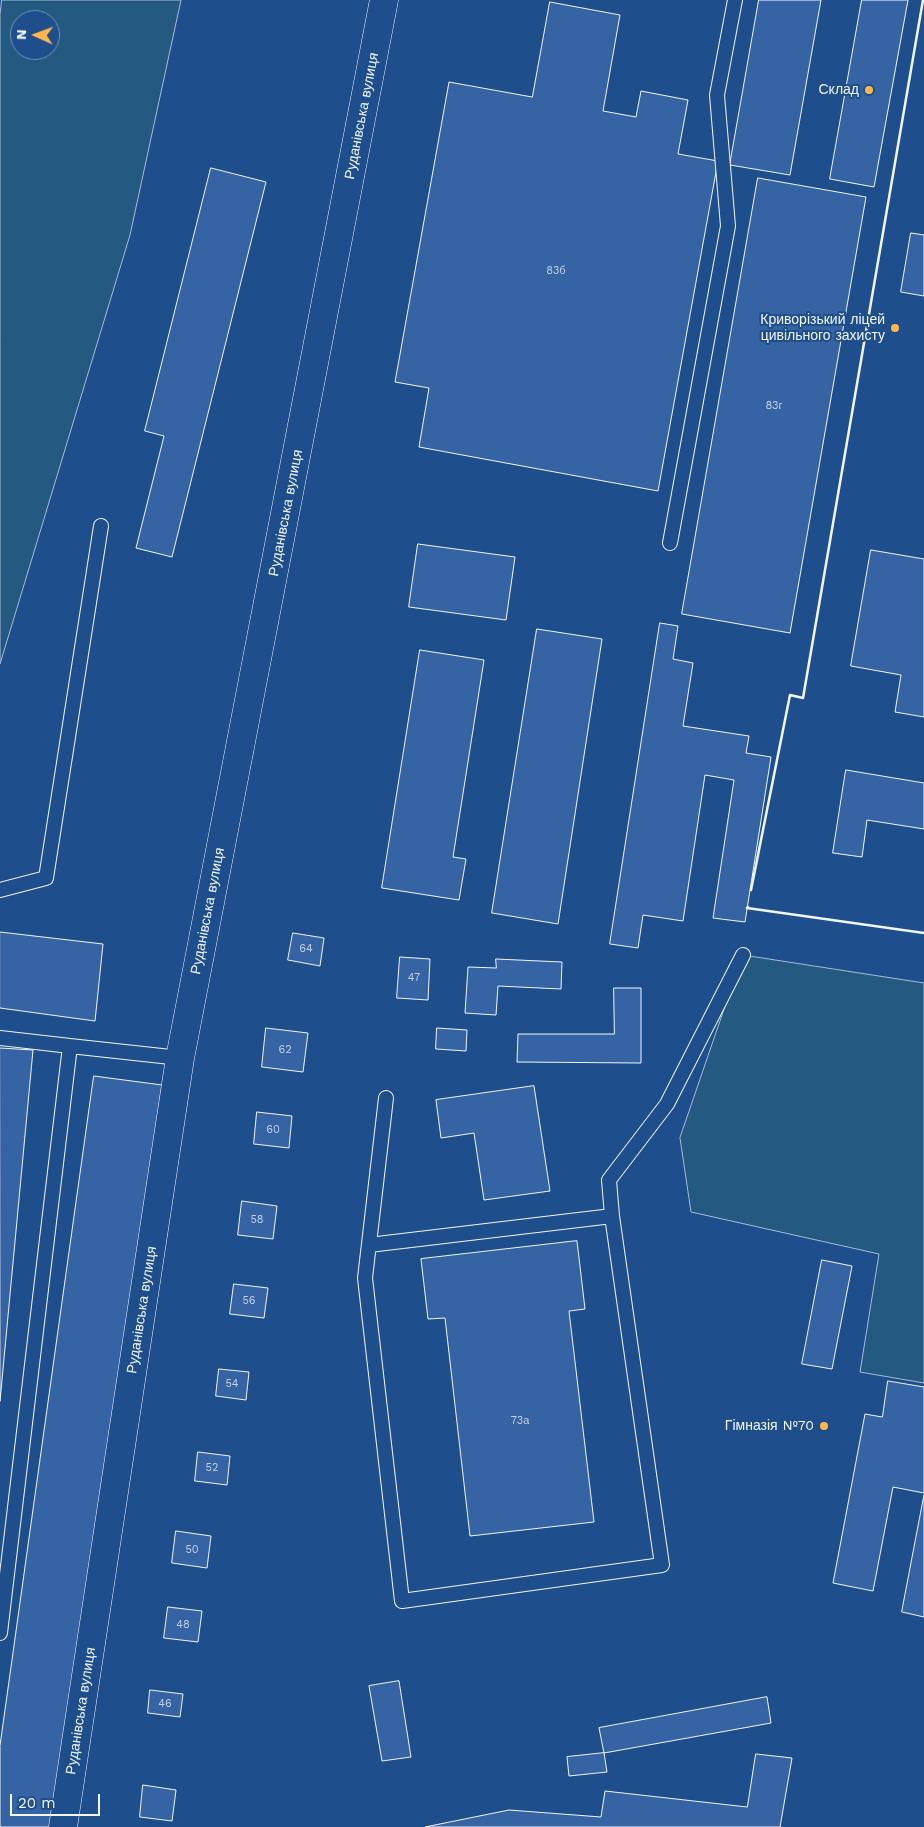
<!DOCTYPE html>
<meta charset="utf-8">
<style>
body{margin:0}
#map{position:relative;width:924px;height:1827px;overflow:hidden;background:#1f4e8c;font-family:"Work Sans",sans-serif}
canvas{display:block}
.north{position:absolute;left:10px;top:10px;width:50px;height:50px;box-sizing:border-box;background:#1f4e8c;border:1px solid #7391ba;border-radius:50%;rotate:272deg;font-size:14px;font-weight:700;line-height:20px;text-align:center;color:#f2f6ff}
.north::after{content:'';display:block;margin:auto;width:18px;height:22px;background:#ffb74d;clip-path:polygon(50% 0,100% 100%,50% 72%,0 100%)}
.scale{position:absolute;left:10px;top:1794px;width:90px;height:22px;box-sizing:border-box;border:2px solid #f2f6ff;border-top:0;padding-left:6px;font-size:15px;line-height:18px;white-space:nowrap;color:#f2f6ff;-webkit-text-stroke:4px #1f4e8c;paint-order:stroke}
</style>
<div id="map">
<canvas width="924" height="1827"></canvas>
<div class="north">N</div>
<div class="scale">20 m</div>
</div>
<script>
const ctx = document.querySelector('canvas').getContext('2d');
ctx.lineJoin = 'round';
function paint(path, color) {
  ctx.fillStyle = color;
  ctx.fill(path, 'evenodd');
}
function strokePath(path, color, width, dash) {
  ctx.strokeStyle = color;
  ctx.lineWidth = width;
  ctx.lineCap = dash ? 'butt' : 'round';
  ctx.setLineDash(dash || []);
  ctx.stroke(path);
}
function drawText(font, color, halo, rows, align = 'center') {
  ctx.font = font + ' "Work Sans",sans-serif';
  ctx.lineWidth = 4;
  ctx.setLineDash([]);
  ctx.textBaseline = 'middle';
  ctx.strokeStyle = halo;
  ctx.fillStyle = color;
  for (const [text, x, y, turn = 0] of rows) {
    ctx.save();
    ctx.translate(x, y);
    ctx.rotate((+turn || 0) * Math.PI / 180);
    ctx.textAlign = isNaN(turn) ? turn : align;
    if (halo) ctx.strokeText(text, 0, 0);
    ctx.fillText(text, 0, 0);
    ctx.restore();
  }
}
const green = new Path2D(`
 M2,0H181L130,235L0,664V15ZM20,20H50V50H20Z
 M743,955L924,983V1383L860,1372L879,1254L691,1212L680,1138Z`);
paint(green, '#245a82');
strokePath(green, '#a8bbd7', 1);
const building = new Path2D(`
 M759,0H821L790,175L730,165Z
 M862,0H908L874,187L830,179Z
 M550,2L620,15L603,111L636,117L641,91L688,100L678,154L718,161L658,491L419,447L429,388L395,382L449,82L532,97Z
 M211,168L266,182L172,557L136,548L164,436L145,431Z
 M758,178L866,197L790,633L682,614Z
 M911,233L924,235V296L901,292Z
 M418,544L515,557L506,620L409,607Z
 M871,550L924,559V717L895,712L901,675L851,666Z
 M660,623L678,626L673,659L693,663L683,726L749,736L746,753L771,757L745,922L713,918L734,780L705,775L683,921L643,915L638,948L610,944Z
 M537,629L602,639L558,924L492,913Z
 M420,650L484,660L453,857L466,859L459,900L382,888Z
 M846,770L924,783V829L867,820L862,857L833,853Z
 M0,932L103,944L95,1021L0,1008Z
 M293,933L324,938L320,966L288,960Z
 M400,957L430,959L428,1000L397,998Z
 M496,959L562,962L561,989L498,986L496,1015L465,1013L468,967L496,968Z
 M614,988H641V1063L517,1062L518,1034H614Z
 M266,1028L308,1033L303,1072L262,1067Z
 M437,1028L467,1030L466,1051L436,1049Z
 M0,1048L33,1050L0,1401Z
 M94,1076L162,1085L57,1827H0V1746Z
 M534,1086L550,1191L484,1200L474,1133L441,1138L436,1100Z
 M257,1112L292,1116L289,1148L254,1144Z
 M242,1201L277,1206L273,1239L238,1235Z
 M577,1241L585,1309L569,1311L594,1522L470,1536L445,1318L428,1319L421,1259Z
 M822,1260L852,1266L832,1369L802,1364Z
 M234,1284L268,1288L264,1318L230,1314Z
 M219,1369L249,1372L246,1400L216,1396Z
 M888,1381L924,1387V1493L893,1487L873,1591L833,1583L865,1414L882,1417Z
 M198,1452L230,1456L227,1485L195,1481Z
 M924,1495V1617L902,1612Z
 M176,1531L211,1536L207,1568L172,1563Z
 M168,1607L202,1611L198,1642L164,1638Z
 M399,1681L411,1757L382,1761L369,1686Z
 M150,1690L183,1694L180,1717L148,1713Z
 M767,1697L771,1723L604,1753L599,1728Z
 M604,1753L607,1772L569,1776L567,1757Z
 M756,1754L792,1758L780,1827H425L509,1810L601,1817L605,1791L747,1807Z
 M143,1785L176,1790L172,1821L140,1817Z`);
paint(building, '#3563a3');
strokePath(building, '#f2f6ff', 1);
const lane = new Path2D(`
 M670,543L728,226L717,95L735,0
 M0,890L46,878L101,526
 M0,1038L70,1046
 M386,1098L365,1278L402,1601L662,1565L612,1216L609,1180L667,1104L743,955
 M369,1245L612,1216
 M0,1633L70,1046L180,1058`);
const street = new Path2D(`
 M63,1827L180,1058L384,0`);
strokePath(lane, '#f2f6ff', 16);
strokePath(street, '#f2f6ff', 29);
strokePath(lane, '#1f4e8c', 14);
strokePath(street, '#1f4e8c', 28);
strokePath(new Path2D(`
 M751,890L790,695L803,698L923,0
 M748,907L747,908L924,933`), '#f2f6ff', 2.5);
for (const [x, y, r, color] of [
 [869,90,5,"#ffb74d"],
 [895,328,5,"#ffb74d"],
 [824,1426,5,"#ffb74d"]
]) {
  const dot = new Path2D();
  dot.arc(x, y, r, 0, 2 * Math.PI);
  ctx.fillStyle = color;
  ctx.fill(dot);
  strokePath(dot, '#1f4e8c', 2);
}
drawText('11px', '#c3d1e8', null, [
 ["83б",556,271],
 ["83г",774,406],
 ["64",306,949],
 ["47",414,978],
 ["62",285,1050],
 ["60",273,1130],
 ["58",257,1220],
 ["56",249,1301],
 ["54",232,1384],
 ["73а",520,1421],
 ["52",212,1468],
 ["50",192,1550],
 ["48",183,1625],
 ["46",165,1704]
]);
drawText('14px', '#f2f6ff', '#1f4e8c', [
 ["Склад",859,90],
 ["Криворізький ліцей",885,320],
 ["цивільного захисту",885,336],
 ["Гімназія №70",814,1426]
], 'right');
drawText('14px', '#f2f6ff', '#1f4e8c', [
 ["Руданівська вулиця",362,116,-79],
 ["Руданівська вулиця",286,513,-79],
 ["Руданівська вулиця",208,911,-79],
 ["Руданівська вулиця",142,1310,-81],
 ["Руданівська вулиця",81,1711,-81]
]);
</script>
